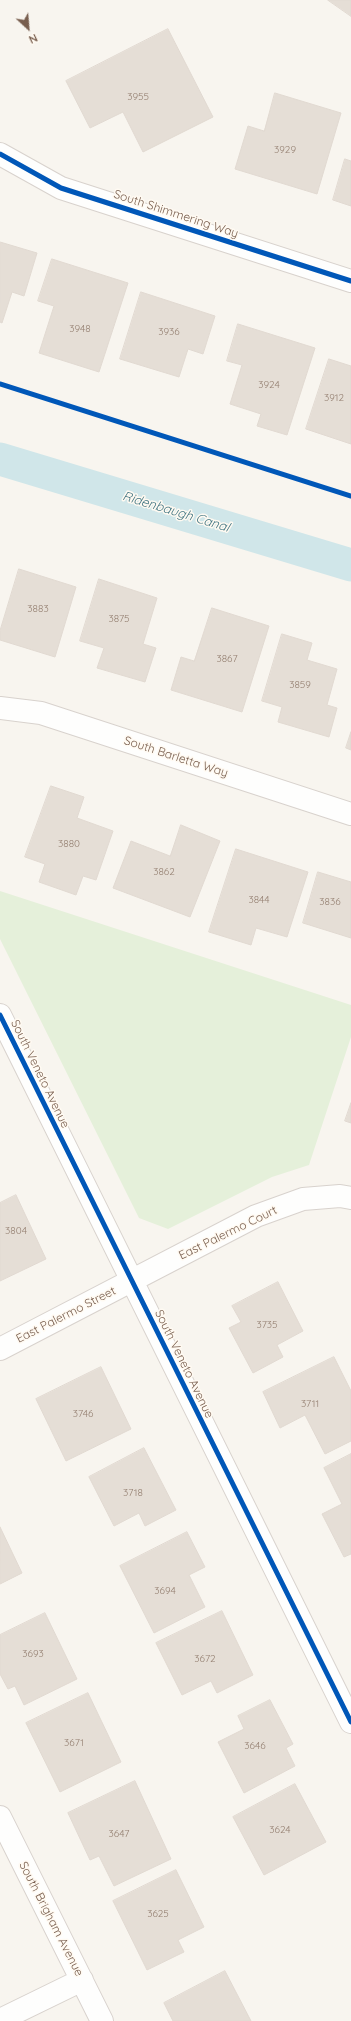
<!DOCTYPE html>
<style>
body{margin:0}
#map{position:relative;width:351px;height:2021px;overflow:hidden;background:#f8f5ef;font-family:Quicksand,sans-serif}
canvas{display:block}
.north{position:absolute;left:8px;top:8px;width:40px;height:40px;-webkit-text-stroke:3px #fffaf2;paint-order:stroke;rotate:154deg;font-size:11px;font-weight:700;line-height:16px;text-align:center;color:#785e4e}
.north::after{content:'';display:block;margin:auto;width:14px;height:18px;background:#785e4e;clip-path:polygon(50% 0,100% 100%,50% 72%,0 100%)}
</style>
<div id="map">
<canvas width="351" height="2021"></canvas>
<div class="north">N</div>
</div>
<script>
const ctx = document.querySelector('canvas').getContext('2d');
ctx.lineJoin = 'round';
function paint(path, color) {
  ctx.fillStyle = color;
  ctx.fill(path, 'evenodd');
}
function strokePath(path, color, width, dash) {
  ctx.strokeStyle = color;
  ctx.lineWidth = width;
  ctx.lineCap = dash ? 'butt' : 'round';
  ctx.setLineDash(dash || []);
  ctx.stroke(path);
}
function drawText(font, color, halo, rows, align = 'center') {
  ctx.font = font + ' Quicksand,sans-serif';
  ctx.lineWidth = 3;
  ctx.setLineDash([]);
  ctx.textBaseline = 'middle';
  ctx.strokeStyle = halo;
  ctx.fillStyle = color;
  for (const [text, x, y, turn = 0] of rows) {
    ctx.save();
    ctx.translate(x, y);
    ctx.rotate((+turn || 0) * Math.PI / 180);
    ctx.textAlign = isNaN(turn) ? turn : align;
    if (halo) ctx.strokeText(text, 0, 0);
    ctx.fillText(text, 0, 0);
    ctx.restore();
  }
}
paint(new Path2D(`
 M0,891L351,1005V1037L309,1165L272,1177L168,1229L139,1218L0,939Z`), '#e5f0da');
strokePath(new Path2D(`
 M0,459L351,565`), '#d0e6e9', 33);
const building = new Path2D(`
 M328,0H351V16Z
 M168,29L213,117L143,152L123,112L90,128L66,81Z
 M275,93L341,113L317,194L235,169L248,126L264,131Z
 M345,159L351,161V206L333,200Z
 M0,242L37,253L24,296L12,292L2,323L0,322Z
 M52,259L128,283L99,372L39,353L54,306L38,301Z
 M141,292L215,316L203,354L188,349L179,377L120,359Z
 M238,324L315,348L287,435L257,426L261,414L230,404L242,365L227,361Z
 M329,359L351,366V444L306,429Z
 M19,569L76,587L55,657L0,640V631Z
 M99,579L157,598L143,644L156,648L145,682L97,668L104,648L80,641Z
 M212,608L269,626L242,712L171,690L181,657L194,661Z
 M282,634L312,643L307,660L337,669L327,705L337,708L329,737L278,722L282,707L262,701Z
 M351,732V750L346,748Z
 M51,786L84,797L77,818L113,831L96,880L83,876L76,895L39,882L45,864L25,857Z
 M181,825L220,841L190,917L113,888L131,841L170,856Z
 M236,849L308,872L287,937L256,928L251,945L209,932Z
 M318,872L351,882V938L303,923Z
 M351,1103V1123L345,1121Z
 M16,1195L46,1259L0,1281V1203Z
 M278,1282L303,1331L277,1345L283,1357L253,1373L229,1328L241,1322L232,1306Z
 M334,1357L351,1391V1441L325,1454L305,1415L280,1428L263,1392Z
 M101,1367L131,1429L66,1461L36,1399Z
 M144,1448L176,1510L145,1526L139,1513L114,1526L89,1477Z
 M351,1454V1554L344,1557L322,1514L342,1504L324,1468Z
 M0,1527L22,1573L0,1584Z
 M187,1532L205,1567L189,1575L205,1607L154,1633L120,1566Z
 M222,1611L253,1675L217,1693L211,1681L182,1695L156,1643Z
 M45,1613L77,1679L24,1705L15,1686L8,1689L0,1674V1635Z
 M88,1693L121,1762L60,1792L26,1723Z
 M270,1700L293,1744L286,1748L295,1766L244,1793L218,1742L244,1729L238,1716Z
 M135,1781L171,1859L114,1886L99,1856L90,1860L68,1813Z
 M295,1784L326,1842L264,1875L233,1817Z
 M176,1870L204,1927L178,1940L184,1952L147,1970L113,1901Z
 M225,1971L251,2021H173L164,2003Z`);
paint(building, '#e5ded6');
strokePath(building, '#e1d9d1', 1);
const minor = new Path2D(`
 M0,154L61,188L351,281
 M0,708L41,713L351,814
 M0,1015L351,1722
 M0,1349L256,1216L303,1199L340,1196L351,1198
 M0,1817L102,2021
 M0,2020L82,1980`);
strokePath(minor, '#d8d2cd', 24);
strokePath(minor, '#fefefd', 22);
strokePath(new Path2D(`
 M0,154L61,188L351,281
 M0,384L351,496
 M0,1015L351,1722`), '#0057b8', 5);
drawText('10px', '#958072', null, [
 ["3955",138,97],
 ["3929",285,150],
 ["3948",80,329],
 ["3936",169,332],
 ["3924",269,385],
 ["3912",334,398],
 ["3883",38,609],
 ["3875",119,619],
 ["3867",227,659],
 ["3859",300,685],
 ["3880",69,844],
 ["3862",164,872],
 ["3844",259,900],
 ["3836",330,902],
 ["3804",16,1231],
 ["3735",267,1325],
 ["3711",310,1404],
 ["3746",83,1414],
 ["3718",133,1493],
 ["3694",165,1591],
 ["3693",33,1654],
 ["3672",205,1659],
 ["3671",74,1743],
 ["3646",255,1746],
 ["3624",280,1830],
 ["3647",119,1834],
 ["3625",158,1914]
]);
drawText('12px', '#785e4e', '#fffaf2', [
 ["South Shimmering Way",176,214,18],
 ["South Barletta Way",176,757,18],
 ["South Veneto Avenue",40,1074,64],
 ["East Palermo Court",228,1233,-26],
 ["East Palermo Street",66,1315,-27],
 ["South Veneto Avenue",184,1364,64],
 ["South Brigham Avenue",51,1919,63]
]);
drawText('italic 13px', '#447783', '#fffaf2', [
 ["Ridenbaugh Canal",176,512,17]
]);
</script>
